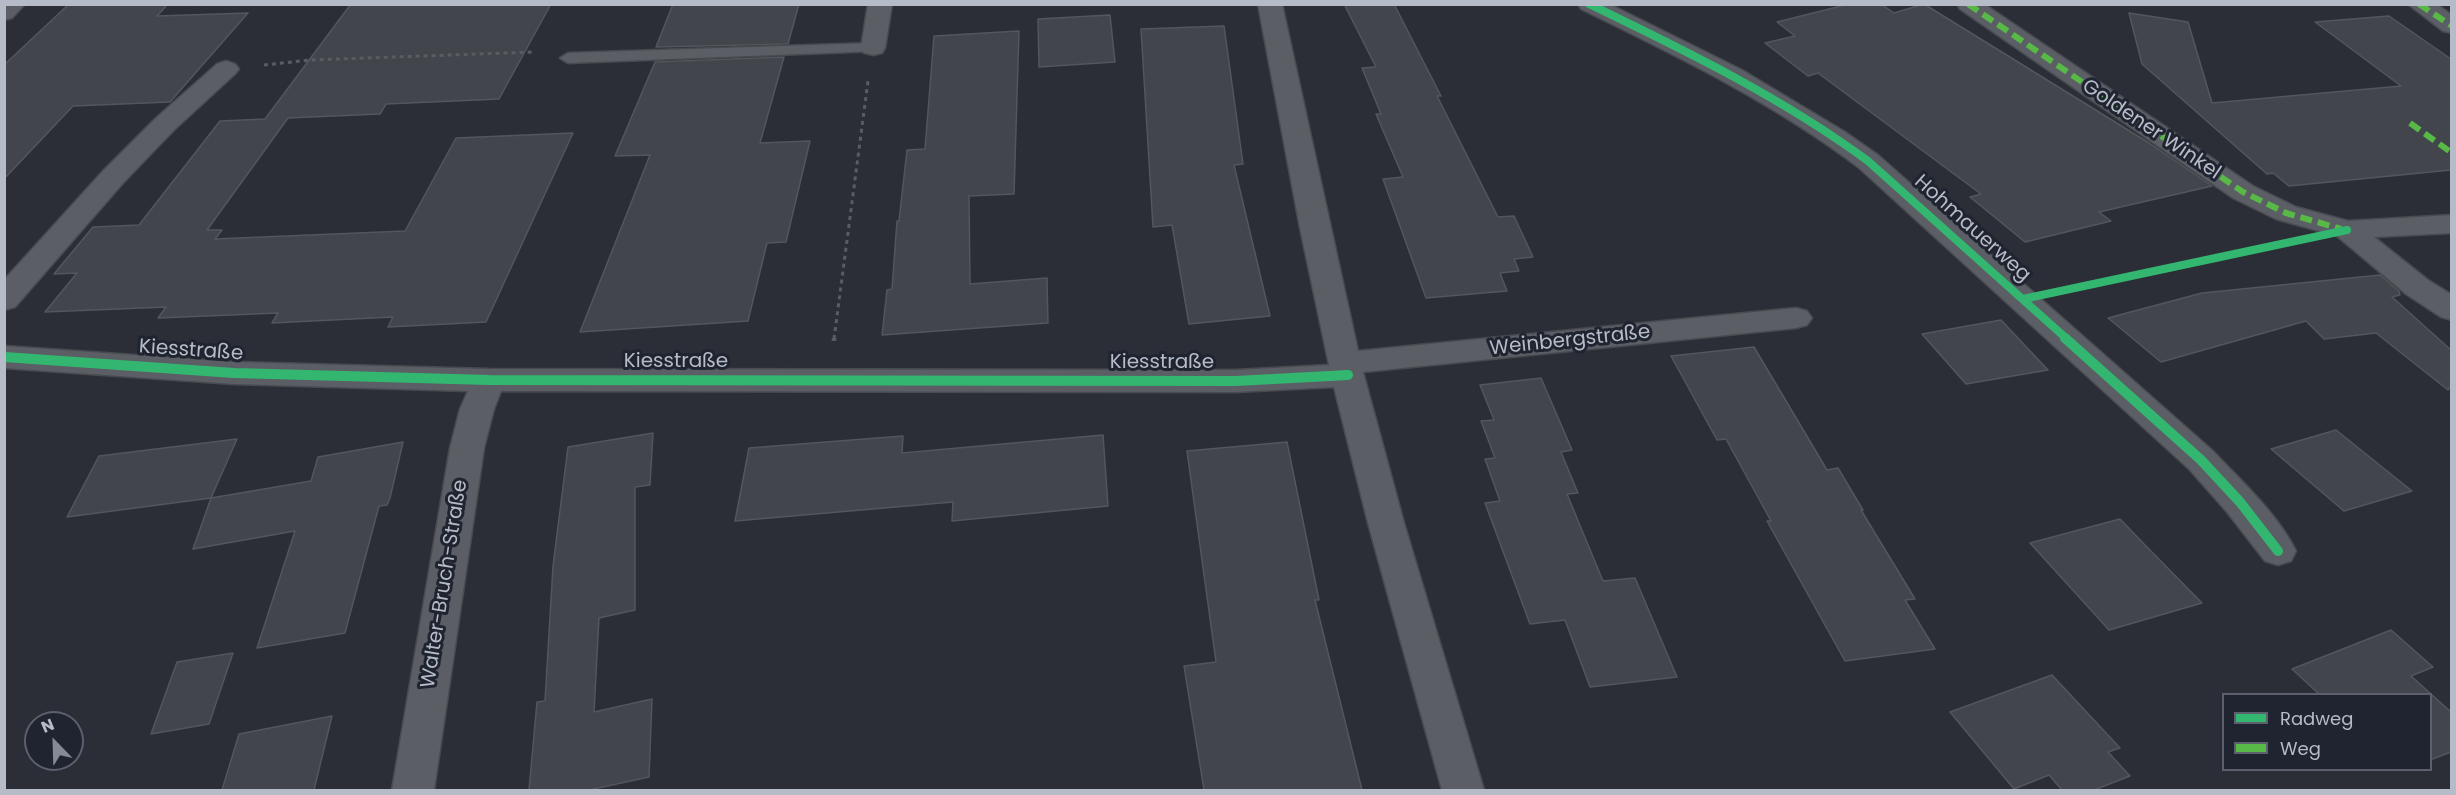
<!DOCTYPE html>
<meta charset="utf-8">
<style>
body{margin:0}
#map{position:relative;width:2456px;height:795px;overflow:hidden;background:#2b2e36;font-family:Poppins,sans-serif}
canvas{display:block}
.frame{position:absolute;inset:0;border:6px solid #b5bbc7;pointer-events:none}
.legend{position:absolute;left:2222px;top:693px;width:210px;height:78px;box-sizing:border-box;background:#1f2430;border:2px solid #5b606c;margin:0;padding:8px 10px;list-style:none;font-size:18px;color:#b5bbc7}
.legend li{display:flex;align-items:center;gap:12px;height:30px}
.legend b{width:30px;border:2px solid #5b606c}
.north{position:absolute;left:24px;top:711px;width:60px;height:60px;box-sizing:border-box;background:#1f2430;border:2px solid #5b606c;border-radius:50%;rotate:337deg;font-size:16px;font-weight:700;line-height:24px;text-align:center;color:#b5bbc7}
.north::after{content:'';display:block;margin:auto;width:21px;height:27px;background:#858a94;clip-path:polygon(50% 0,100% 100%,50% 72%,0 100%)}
</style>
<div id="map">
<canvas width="2456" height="795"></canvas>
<div class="frame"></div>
<ul class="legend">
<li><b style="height:8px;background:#33b770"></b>Radweg</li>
<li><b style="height:8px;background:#58b947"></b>Weg</li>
</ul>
<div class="north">N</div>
</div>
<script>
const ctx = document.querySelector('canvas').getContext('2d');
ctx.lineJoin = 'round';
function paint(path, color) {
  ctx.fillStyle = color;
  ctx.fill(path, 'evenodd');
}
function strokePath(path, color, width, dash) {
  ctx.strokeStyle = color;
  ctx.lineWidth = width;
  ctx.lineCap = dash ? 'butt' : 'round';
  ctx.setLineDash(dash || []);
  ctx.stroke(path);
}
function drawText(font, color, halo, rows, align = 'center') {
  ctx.font = font + ' Poppins,sans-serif';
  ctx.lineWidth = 6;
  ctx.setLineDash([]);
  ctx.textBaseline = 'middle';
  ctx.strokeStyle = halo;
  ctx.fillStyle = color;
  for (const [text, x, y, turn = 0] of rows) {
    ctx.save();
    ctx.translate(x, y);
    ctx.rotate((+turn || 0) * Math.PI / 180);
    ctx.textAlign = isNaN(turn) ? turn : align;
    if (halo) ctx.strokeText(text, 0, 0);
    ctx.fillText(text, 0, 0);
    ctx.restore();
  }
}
const building = new Path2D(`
 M69,4H168L157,16L248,13L170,102L73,106L4,179V65Z
 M351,4H551L499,99L386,104L380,114L288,118L207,230H222L215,239L405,231L456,138L573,133L486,322L388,327L393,317L272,323L278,313L158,318L166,307L45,312L77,273L54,274L93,227L139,225L220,121L265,119Z
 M673,4H799L788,44L656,47Z
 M1344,4H1394L1441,96H1437L1498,217L1514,216L1533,257L1514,259L1519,271L1500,273L1507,291L1426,298L1383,179L1403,177L1376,114H1381L1362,68L1376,67Z
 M1849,4H1881L1894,13L1924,4L2149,143L2212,186L2099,212L2111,221L2025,242L1970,197L1981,194L1818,73L1808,76L1765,43L1795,36L1777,22Z
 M2129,13L2188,22L2212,103L2401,86L2315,22L2389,16L2451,59V170L2289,186L2273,173L2267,174L2142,64Z
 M1110,15L1115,62L1039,67L1038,19Z
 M1224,26L1243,164L1234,165L1270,316L1189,324L1172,225L1153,227L1141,29Z
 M1019,31L1014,194L969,196L970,284L1047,278L1048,323L882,335L887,290L892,289L897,221H899L907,150L925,149L934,36Z
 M784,57L760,143L810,141L786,242L767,243L748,321L580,332L650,155L615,156L655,62Z
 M2380,275L2399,291L2400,295L2392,297L2451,350V385L2448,390L2376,333L2324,339L2306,321L2161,362L2108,318L2202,293Z
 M2001,320L2048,370L1966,384L1922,334Z
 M1754,347L1827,470L1838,468L1863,510H1861L1915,599L1905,600L1935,649L1845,661L1767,521H1771L1726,439L1717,440L1671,356Z
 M1541,378L1572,450L1561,452L1578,493L1567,494L1603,581L1635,578L1677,677L1590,687L1565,620L1530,624L1485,503L1500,501L1485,459L1495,458L1481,421L1494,420L1480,385Z
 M2336,430L2412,491L2344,511L2271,449Z
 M653,433L650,485L635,487V610L599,618L594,712L652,699L649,777L589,790H529L537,702L545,701L553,566L568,447Z
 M1103,435L1108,506L952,521L953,502L735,521L749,448L903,436L902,453Z
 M237,439L211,498L67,517L99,456Z
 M403,442L390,498L387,505L379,506L345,633L257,648L295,531L193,549L211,498L311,481L318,457Z
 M1287,442L1319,600H1315L1362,790H1204L1184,666L1216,662L1187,451Z
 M2120,519L2144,544L2202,603L2109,630L2030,543Z
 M2391,630L2433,667L2411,676L2451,712V752L2430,760V694H2319L2292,669Z
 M233,653L209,724L151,734L177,662Z
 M2052,675L2120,748L2108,752L2130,776L2094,790H2062L2049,775L2014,789L1950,712Z
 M332,716L314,790H222L239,734Z`);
paint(building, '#42454b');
strokePath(building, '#53565d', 1.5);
const lane = new Path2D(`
 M873,43L879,45L881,48L879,51L568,63L560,58L568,53Z`);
const street = new Path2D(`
 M4,4H25L12,18L4,20Z
 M868,4H892L885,48L882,53L873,55L864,53L861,48Z
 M1258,4H1282L1358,351L1796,308L1807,311L1812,318L1807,325L1796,328L1363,372L1404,523L1484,790H1442L1368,523L1334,387L1236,392L501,391L494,409L484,448L434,790H392L450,448L460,409L468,391L234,384L4,368V346L234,362L489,369L1236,370L1329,365L1300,228Z
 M1578,4H1609L1742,70L1845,132L1878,155L2213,451C2242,482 2277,513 2296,551L2291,561L2278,565L2265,561L2227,512L2189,469L1858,167C1772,102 1677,56 1581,9Z
 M1957,4H1984L2253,186L2296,207L2348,221L2452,215V233L2374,237L2428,280L2452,295V320L2441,317L2406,294L2337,236L2276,219L2233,198L1960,9Z
 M2408,4H2436L2452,15V33L2443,31Z
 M226,61L235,64L239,69L235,74L174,130L123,183L15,307L4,310V280L103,171L156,118L217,64Z`);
strokePath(lane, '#474a4f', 3);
strokePath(street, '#474a4f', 3);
strokePath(new Path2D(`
 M264,65L310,60L535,52
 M834,339L868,81`), '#595d62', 3, [4, 4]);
strokePath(new Path2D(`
 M834,341V338`), '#595d62', 4.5, [5, 5]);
paint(lane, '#5b5e65');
paint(street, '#5b5e65');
strokePath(new Path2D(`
 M1968,4L2243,192L2286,213L2341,229
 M2419,4L2452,26
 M2410,123L2452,153`), '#58b947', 6, [12, 6]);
strokePath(new Path2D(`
 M1589,4C1686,51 1781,97 1868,161L2067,339
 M2023,299L2347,230`), '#33b770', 8);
strokePath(new Path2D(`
 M2065,338L2201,460L2240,502L2278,551
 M4,357L234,373L489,380L1236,381L1348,375`), '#33b770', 10);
drawText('20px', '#b5bbc7', '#1f2430', [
 ["Goldener Winkel",2151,130,34],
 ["Hohmauerweg",1972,229,42],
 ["Weinbergstraße",1570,341,-6],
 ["Kiesstraße",191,351,4],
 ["Kiesstraße",676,362],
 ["Kiesstraße",1162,363],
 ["Walter-Bruch-Straße",445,584,-81]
]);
</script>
